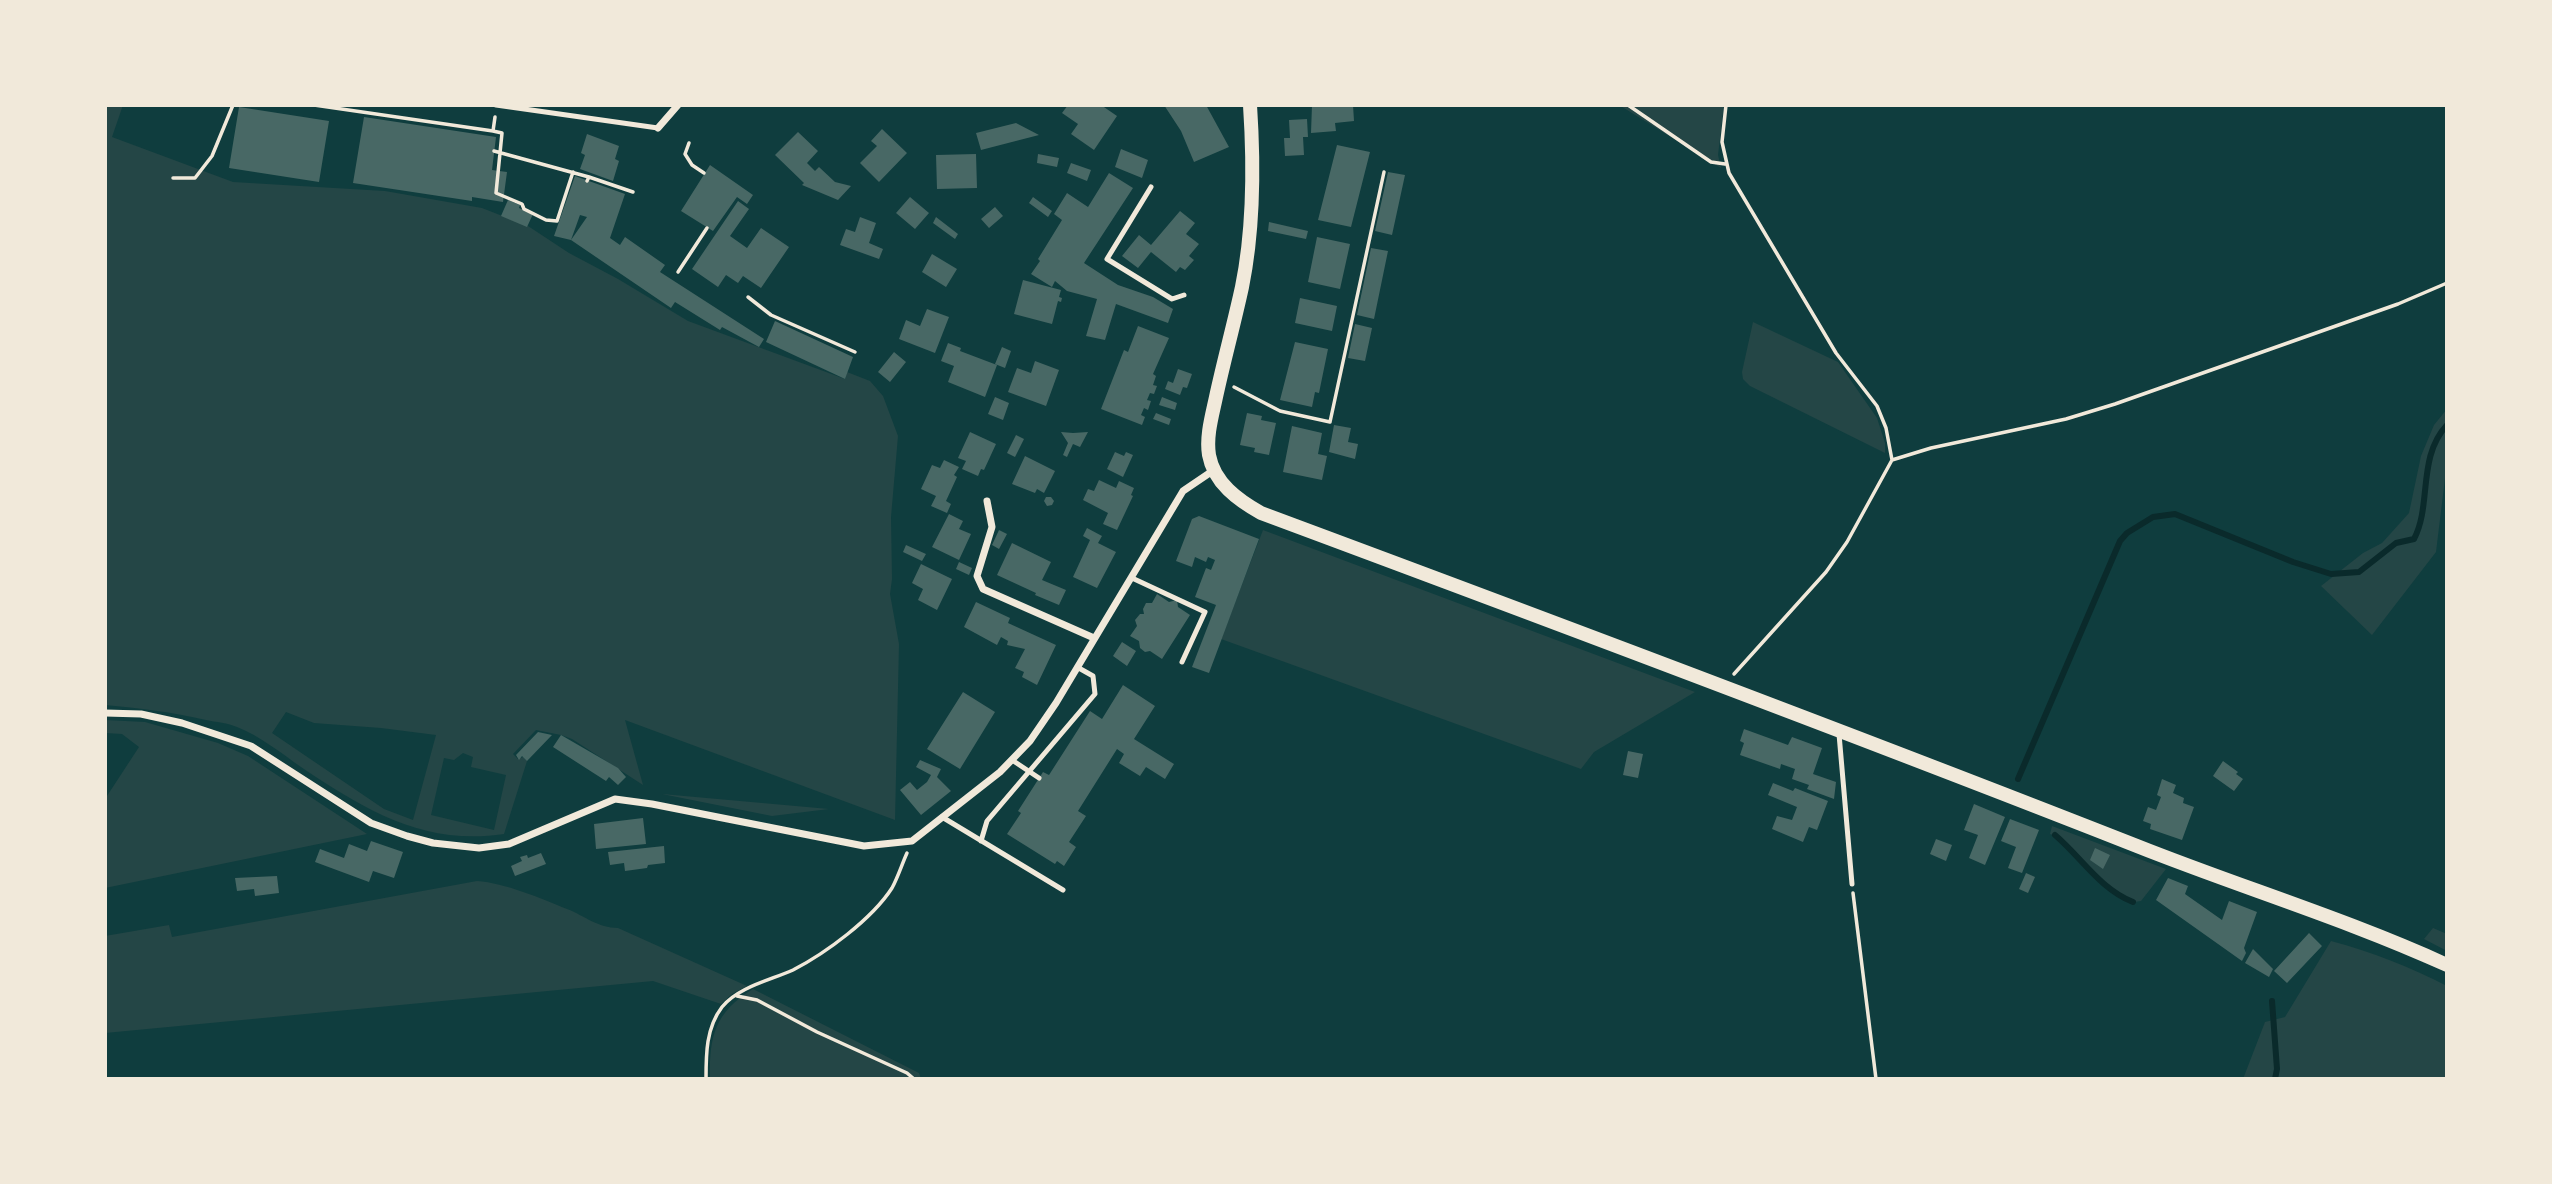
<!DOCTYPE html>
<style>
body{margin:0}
#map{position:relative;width:2552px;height:1184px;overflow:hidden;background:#0f3d3e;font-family:Quicksand,sans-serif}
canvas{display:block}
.frame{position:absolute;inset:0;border:107px solid #f1e9da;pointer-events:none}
</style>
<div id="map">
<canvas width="2552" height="1184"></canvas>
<div class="frame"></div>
</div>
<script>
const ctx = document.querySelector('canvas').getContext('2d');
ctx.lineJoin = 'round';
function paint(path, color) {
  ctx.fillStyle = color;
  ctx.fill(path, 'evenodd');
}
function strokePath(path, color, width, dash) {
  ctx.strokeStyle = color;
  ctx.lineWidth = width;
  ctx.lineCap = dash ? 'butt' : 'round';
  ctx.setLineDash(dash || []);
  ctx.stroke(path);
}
paint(new Path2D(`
 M105,105H123L112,137L233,182L385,191L482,208L528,226L569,253L618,279L688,321L845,379L847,372L870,381L883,396L898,436L891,517L892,579L890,594L899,644L895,820L625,720L643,785L572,739L561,735L536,730L513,754L518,759L523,757L527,761L504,834C424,846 365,810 301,767C281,753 260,736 237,727C228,723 216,722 206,720C172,712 139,708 105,705ZM286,712L314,723L381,728L436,735L413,820L384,809L272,733ZM463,753L473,757L471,767L506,775L494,830L431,815L444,758L454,760Z
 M1619,105H1724L1718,155L1721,168Z
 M1753,322L1838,362L1877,418L1885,443V453L1750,386L1743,379L1742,372Z
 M2447,409V462L2436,552L2372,635L2321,586L2363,553L2382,543L2409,513L2421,456L2434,425Z
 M1263,530L1695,692L1594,752L1581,769L1221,639Z
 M105,720L145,722L218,743L248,756L367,834L105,888V799L139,747L122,734L105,733Z
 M662,794L829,809L772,816Z
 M2052,826L2166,869L2141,901L2134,902C2122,895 2109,887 2098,877C2082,861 2072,841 2050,834Z
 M477,881C505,883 540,898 567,909C585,916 598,928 618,928L747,986L732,994L721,1004L653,981L105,1033V936L169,925L172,937Z
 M2433,928L2447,934V951L2424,939Z
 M2331,941C2372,952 2410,967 2447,986V1079H2243L2265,1022L2285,1017Z
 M753,989L919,1073L921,1079H710C709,1036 715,1012 753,989Z`), '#244646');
strokePath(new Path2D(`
 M2018,779L2120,541L2127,533L2153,517L2175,514L2293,562L2331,574L2359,572L2396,543L2414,539C2432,505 2417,457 2447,425
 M2055,835C2081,857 2100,889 2133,902
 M2272,1001L2277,1069L2275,1079`), '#0a2a2b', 6);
paint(new Path2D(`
 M1068,105H1101L1117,116L1094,150L1071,134L1078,124L1062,113Z
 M1164,105H1206L1229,147L1194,162L1181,131Z
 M1312,105H1353L1354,121L1335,123L1336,131L1311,133Z
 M239,107L329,121L319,182L229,168Z
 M364,117L496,137L492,170L507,172L503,202L472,197V201L353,183Z
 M1307,119L1308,137H1303L1304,155L1285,156L1284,138H1290L1289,120Z
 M1016,123L1039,135L981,150L976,133Z
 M882,129L907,153L879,182L860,163L877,146L871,141Z
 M798,132L818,151L807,163L815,171L819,167L835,182L851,186L838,200L802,185L804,183L775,155Z
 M587,134L619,146L615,159L619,161L613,181L580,169L585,155L581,153Z
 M1337,145L1370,152L1351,227L1318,220Z
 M1121,149L1148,160L1142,178L1115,167Z
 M976,154L977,188L937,189L936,155Z
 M1038,154L1059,158L1057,167L1037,163Z
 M1071,163L1091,170L1087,181L1067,173Z
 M710,165L753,195L747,204L737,197L713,231L681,211Z
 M1388,172L1405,175L1392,235L1375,231Z
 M1109,173L1133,188L1084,263L1118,285L1153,297L1173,309L1168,323L1116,304L1105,340L1086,336L1097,299L1067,291L1055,281L1052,287L1031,274L1040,261L1038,259L1062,220L1054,214L1067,193L1088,207Z
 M575,176L625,194L610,238L620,245L625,237L665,265L660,272L764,339L759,347L722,327L720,330L675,302L671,308L571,240L554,236ZM580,215L587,217L571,240Z
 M910,197L929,213L915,229L896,213Z
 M1033,197L1052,211L1048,217L1029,203Z
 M508,200L520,205L519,208L533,214L527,227L501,216Z
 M738,201L749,209L730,236L747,248L761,228L789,247L761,288L743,276L738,283L726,275L718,287L692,269Z
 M995,207L1003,216L989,228L981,219Z
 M1180,211L1195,223L1186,234L1199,244L1189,256L1194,260L1185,270L1180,267L1176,272L1151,252L1138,268L1122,256L1139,235L1151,245Z
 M860,217L876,223L869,243L883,249L879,259L840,245L846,229L855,232Z
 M936,217L958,234L955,239L933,223Z
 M1269,222L1308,231L1306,239L1268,231Z
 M1317,237L1350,244L1340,289L1308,282Z
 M1371,248L1388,251L1374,319L1357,315Z
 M932,254L957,269L946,287L922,272Z
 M1023,280L1061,290L1059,297L1062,298L1061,302L1058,301L1052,324L1014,314Z
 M1300,298L1337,306L1332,331L1295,323Z
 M927,309L949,317L935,353L899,339L906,320L920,326Z
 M775,321L853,357L845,379L766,342Z
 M1355,324L1372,328L1365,361L1348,358Z
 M1138,326L1169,338L1153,374L1156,376L1153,385L1157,386L1154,394L1150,393L1147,400L1151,401L1148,410L1144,408L1141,415L1145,417L1142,425L1101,409L1124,350L1128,352Z
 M1295,342L1328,349L1319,393L1315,392L1312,407L1280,400Z
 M948,343L961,348L960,351L997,365L985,397L948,382L954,366L941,361Z
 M1002,347L1011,351L1005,368L995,364Z
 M894,352L906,362L890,382L878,372Z
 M1035,361L1059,370L1046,406L1008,392L1017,368L1031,373Z
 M1178,369L1192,374L1187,388L1183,387L1180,395L1165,389L1168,381L1173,383Z
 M995,397L1009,403L1003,420L988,414Z
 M1162,397L1177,403L1175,410L1159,405Z
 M1156,413L1171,419L1169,425L1153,419Z
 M1247,413L1262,416L1261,420L1276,423L1269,455L1254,452L1255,448L1240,445Z
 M1334,425L1351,428L1348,442L1358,444L1355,459L1329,452Z
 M1292,426L1322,433L1318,454L1327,456L1322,480L1283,472Z
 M970,432L996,444L984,470L981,469L978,476L962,469L966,461L958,458Z
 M1061,432L1073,433L1088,432L1080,447L1073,444L1067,457L1063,455L1068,443Z
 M1016,435L1024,439L1015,457L1007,453Z
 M1115,452L1124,456L1126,452L1133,455L1123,477L1107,469Z
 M1025,456L1055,471L1044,493L1037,489L1035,493L1012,484Z
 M944,460L959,467L954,475L957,477L946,501L951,504L947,513L931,506L936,496L921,489L932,465L940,468Z
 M1099,480L1116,488L1119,481L1134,488L1131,495L1133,496L1117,530L1103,524L1108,513L1083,500L1088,489L1094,491Z
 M1046,497H1051L1054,501L1052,505L1047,506L1044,501Z
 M949,514L963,521L959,529L971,534L959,560L932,547Z
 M1199,516L1259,539L1209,673L1192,667L1216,605L1195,597L1206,568L1211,570L1215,560L1208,557L1206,562L1195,557L1192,567L1176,561L1192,519Z
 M1087,528L1102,536L1098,543L1116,552L1097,588L1073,577L1090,540L1083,536Z
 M999,530L1007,534L999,549L992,545Z
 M1012,543L1051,562L1042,580L1066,590L1059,605L1035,595L1036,593L997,575Z
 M906,545L926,554L922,561L903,552Z
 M959,562L972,568L969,575L956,569Z
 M921,564L952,579L937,610L918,600L923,589L912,583Z
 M1157,594L1169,602L1177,600L1178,607L1190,615L1162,659L1150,651L1145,652L1140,648L1139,641L1130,636L1137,626L1135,620L1140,614H1144L1143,609L1146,603H1152Z
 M976,602L1010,618L1008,623L1056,645L1037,685L1022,677L1024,672L1015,668L1025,649L1007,645L1008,641L1001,637L997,645L964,627Z
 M1122,642L1136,651L1127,666L1113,656Z
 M1123,685L1155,706L1134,739L1174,764L1165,779L1146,767L1140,776L1119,763L1124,754L1117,749L1078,811L1086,816L1069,842L1076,847L1064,866L1057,861L1055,864L1007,834L1021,813L1018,811L1043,772L1049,775L1090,711L1102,719Z
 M963,692L995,712L960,769L927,749Z
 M1744,729L1788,745L1792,737L1822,748L1813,774L1836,782L1834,799L1807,789L1809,785L1792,779L1795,769L1781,764L1780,769L1740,755L1744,743L1740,741Z
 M538,732L552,735L527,761L522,756L519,760L516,755Z
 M561,735L618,768L626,777L618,785L609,777L606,781L553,747Z
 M1628,751L1643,754L1638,778L1623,775Z
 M920,760L941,769L937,777L951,791L921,815L900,790L910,782L917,790L927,782L931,775L916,767Z
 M2223,761L2238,772L2236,774L2243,779L2234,791L2213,776Z
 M2162,779L2176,785L2173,793L2184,798L2183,803L2194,807L2182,840L2150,829L2151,824L2143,821L2148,807L2156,810L2161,797L2157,795Z
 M1773,783L1793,791L1795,788L1828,801L1817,830L1809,827L1803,842L1772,829L1777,816L1792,820L1797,807L1768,795Z
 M1974,804L2005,817L1985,865L1969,858L1978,835L1964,830Z
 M643,818L646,844L596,849L594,824Z
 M2010,819L2039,830L2022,873L2008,868L2016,847L2001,841Z
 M1936,839L1952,845L1946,861L1930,854Z
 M371,841L403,852L394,878L373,871L369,882L315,862L320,849L344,858L349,844L367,851Z
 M664,846L665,863L648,865L647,868L625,871L624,863L610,865L608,852Z
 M2095,848L2110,855L2103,869L2090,860Z
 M541,853L546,864L515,876L511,866L522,861L520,857L527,855L528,858Z
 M2026,873L2035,877L2028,893L2019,889Z
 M277,876L279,893L255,896L254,889L237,891L235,878Z
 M2168,878L2188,886L2185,894L2222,920L2229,901L2257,912L2244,948L2246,953L2242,961L2156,900Z
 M2309,933L2322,946L2287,983L2274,971Z
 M2253,949L2273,969L2269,977L2245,963Z`), '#486865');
strokePath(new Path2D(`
 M314,105L493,131
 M1628,105L1711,162L1725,164
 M1726,105L1722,142L1729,173L1836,353L1877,406L1886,428L1892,460
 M495,117L493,131L502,133L496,193L522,204L524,209L546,220L557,221L573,172
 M689,143L685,154L692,165L704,173
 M494,151L589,177
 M173,178H195L212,156L233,105
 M587,181L589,177L633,192
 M678,272L707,228
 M748,297L771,315L855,352
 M1234,387L1280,411L1330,422L1384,172
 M1734,674L1826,572L1847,542L1892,460L1931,448L2066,419L2115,404L2398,304L2447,283
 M1853,893L1876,1079
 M737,996L757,1000L817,1032L907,1073L914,1079
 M706,1079C706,1054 706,1028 722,1007C738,987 771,980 793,970C826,953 872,919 892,888C898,877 902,864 907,853`), '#f1e9da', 3.5);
strokePath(new Path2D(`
 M496,105L658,128
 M1151,187L1107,259L1172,299L1184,295
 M1132,578L1205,612L1182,662
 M1839,734L1852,884
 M1012,760L1039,778
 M942,817L1063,890
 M981,841L987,821L1095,694L1093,676L1077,667`), '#f1e9da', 5);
strokePath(new Path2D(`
 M658,128L678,105
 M987,501L992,527L977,576L983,589L1094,638
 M105,713L141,714L182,723L251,746L371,823L407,836L433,843L479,848L509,844L615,799L652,804L864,846L912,841L1000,772L1030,741L1056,703L1183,491L1214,470`), '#f1e9da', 7);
strokePath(new Path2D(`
 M1250,105C1254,165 1254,228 1242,287C1234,324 1224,360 1216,397C1212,416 1206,436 1209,455C1214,483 1238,500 1261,513C1554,622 1847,732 2137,846C2240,887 2346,919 2447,965`), '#f1e9da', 14);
</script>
